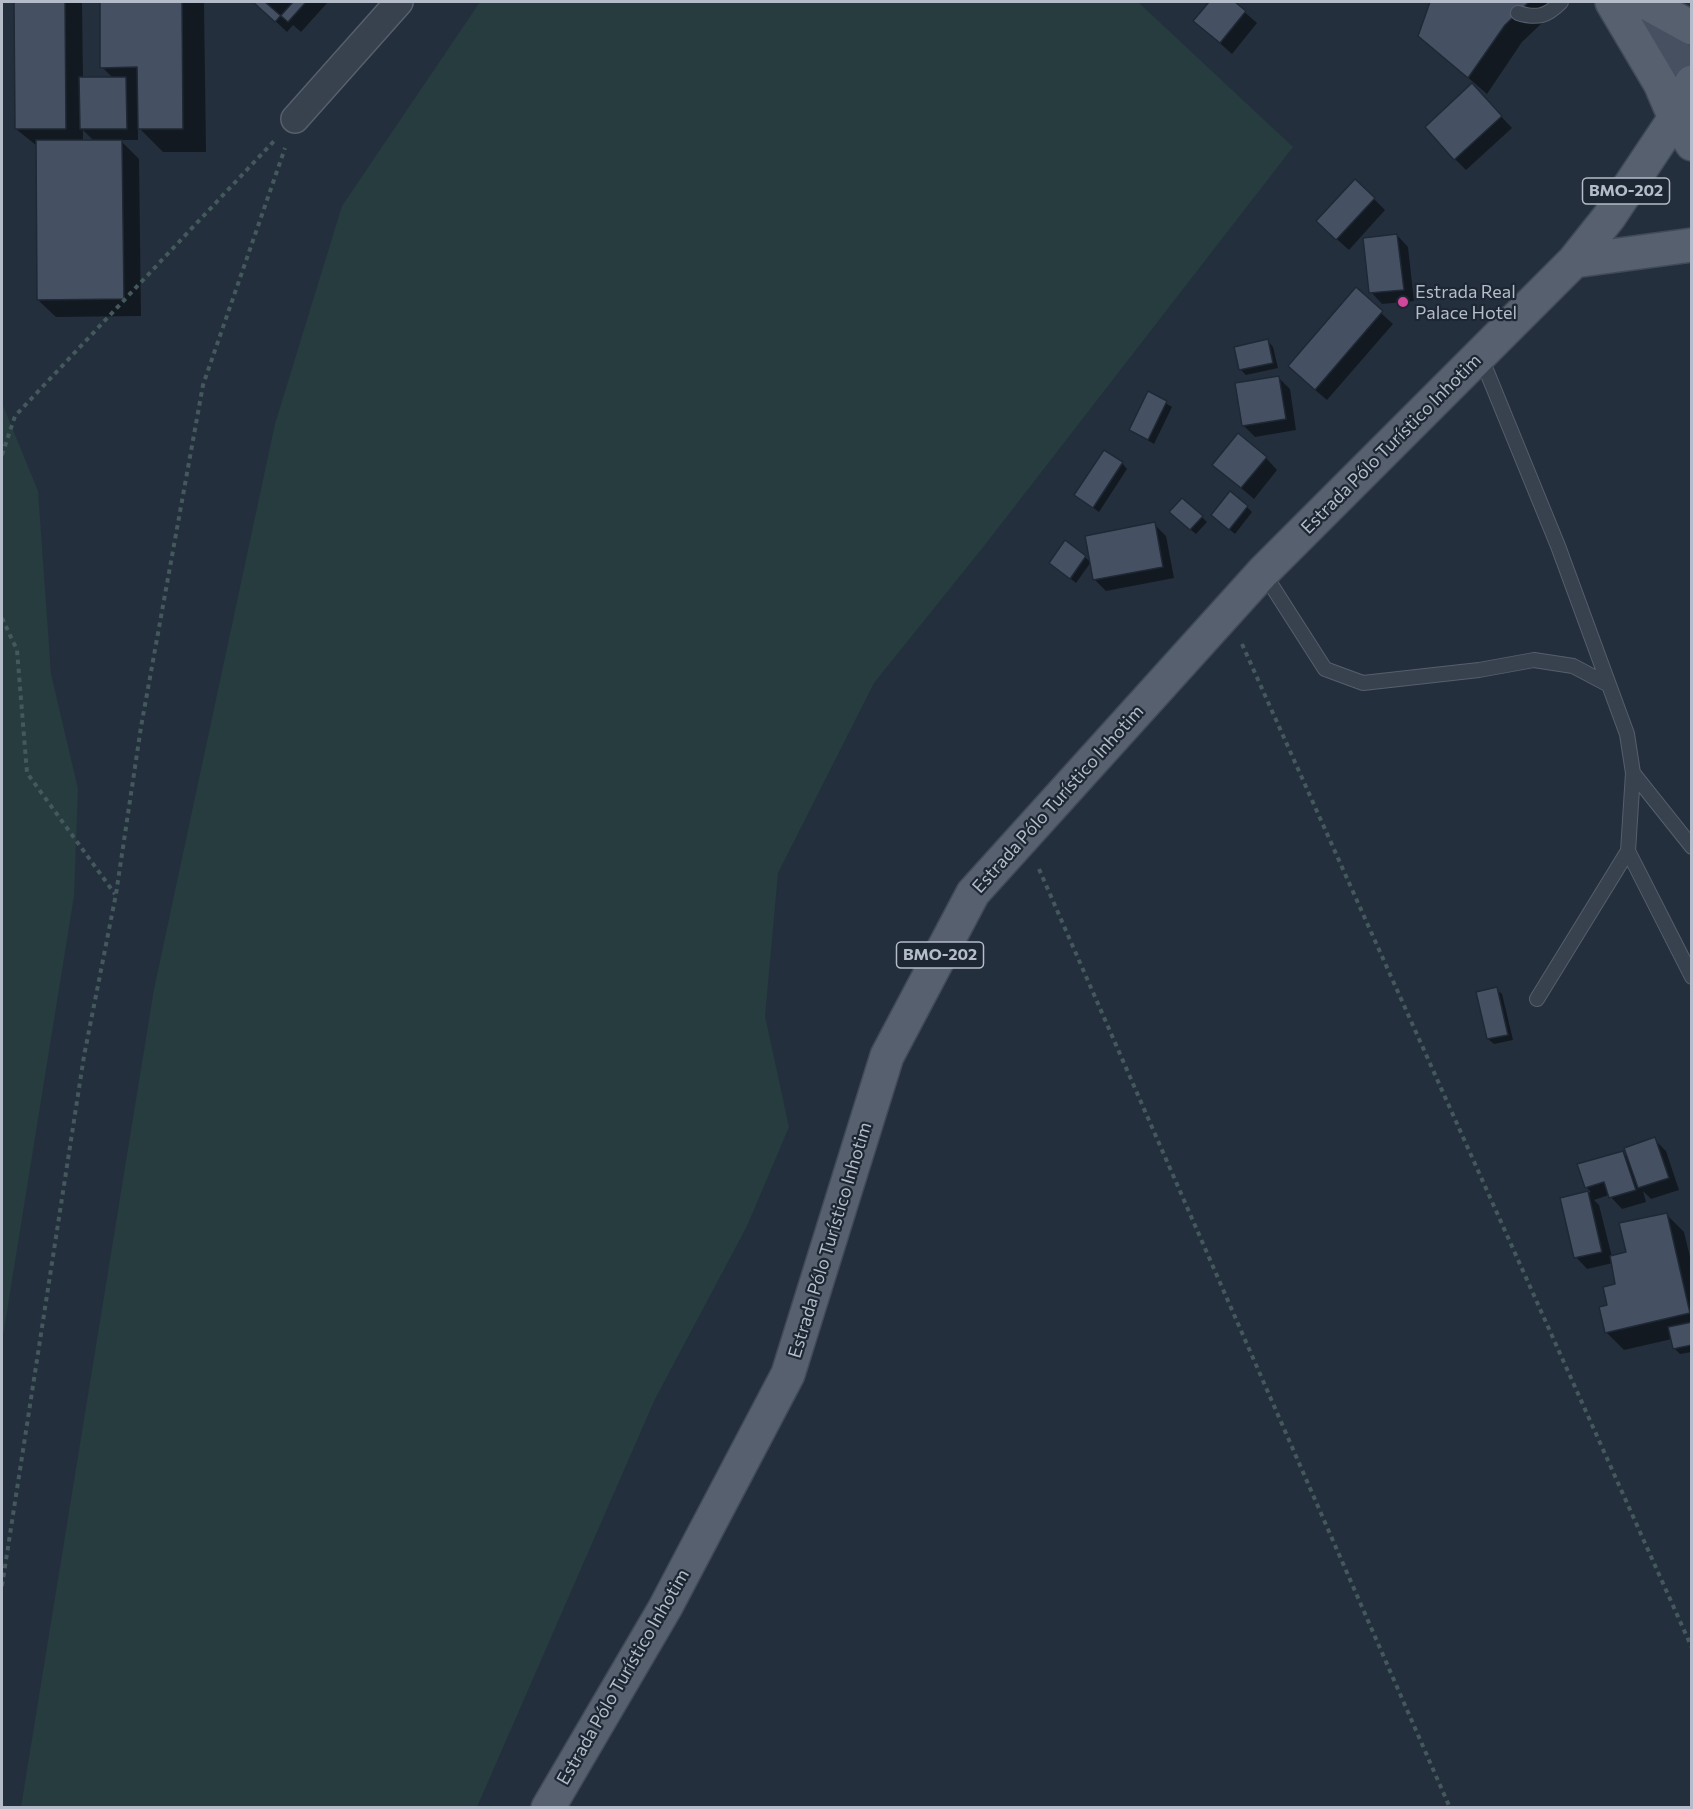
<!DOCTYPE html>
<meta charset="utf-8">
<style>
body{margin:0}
#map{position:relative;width:1693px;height:1809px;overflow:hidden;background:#242f3e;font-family:Commissioner,sans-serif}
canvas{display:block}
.frame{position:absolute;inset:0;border:3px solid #b4bcc9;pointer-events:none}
</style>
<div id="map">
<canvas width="1693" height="1809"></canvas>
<div class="frame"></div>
</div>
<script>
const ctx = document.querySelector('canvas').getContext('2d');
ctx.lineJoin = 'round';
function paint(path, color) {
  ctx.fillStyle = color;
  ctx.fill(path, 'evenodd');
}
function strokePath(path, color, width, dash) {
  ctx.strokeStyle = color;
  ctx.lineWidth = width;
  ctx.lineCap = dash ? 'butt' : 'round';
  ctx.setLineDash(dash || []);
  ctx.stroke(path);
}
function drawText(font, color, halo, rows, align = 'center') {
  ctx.font = font + ' Commissioner,sans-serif';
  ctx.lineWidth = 4.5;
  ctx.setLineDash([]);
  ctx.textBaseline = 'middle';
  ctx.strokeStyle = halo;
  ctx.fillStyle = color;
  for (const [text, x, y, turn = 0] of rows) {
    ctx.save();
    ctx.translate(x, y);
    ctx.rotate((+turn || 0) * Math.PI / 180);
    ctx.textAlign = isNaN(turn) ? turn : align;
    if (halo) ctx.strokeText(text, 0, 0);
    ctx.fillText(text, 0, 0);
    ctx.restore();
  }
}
paint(new Path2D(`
 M480,2H1138L1293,147L984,546L874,683L778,873L765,1016L789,1127L747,1226L655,1399L477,1807H21L154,989L275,424L342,206Z
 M2,403L38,491L51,674L78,789L74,896L2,1342Z`), '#263c3f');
paint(new Path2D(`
 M15,2H82L83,79L113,78L102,67L101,2H204L206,152H163L138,127V140H120L139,159L141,316L56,317L38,300L37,146L16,129ZM83,130L95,142H83Z
 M255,2H328L301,32L293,25L287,32Z
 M1211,2H1233L1257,23L1232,54L1195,21Z
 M1432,2H1560L1562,4L1522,42L1487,94L1419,35Z
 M1483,97L1512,128L1466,170L1455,159Z
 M1356,181L1385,210L1349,250L1330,233Z
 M1397,235L1408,247L1414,301L1382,304L1371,292Z
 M1356,290L1393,324L1327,400L1301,378Z
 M1268,341L1273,347L1278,368L1246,375L1241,370L1236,348Z
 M1278,377L1290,389L1296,430L1255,437L1243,425Z
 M1148,393L1172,407L1154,444L1131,430Z
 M1266,458L1277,470L1254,499L1214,465Z
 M1122,463L1127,469L1099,512L1076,495Z
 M1247,507L1252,512L1235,534L1218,520Z
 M1202,517L1207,522L1196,534L1177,518Z
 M1154,524L1166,536L1174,578L1106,591L1095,580L1087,537Z
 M1066,543L1091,562L1076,583L1051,563Z
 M1496,989L1502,994L1513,1040L1494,1044L1488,1039Z
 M1654,1139L1666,1151L1679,1190L1651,1199L1643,1191L1646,1202L1622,1209L1609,1195L1594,1200L1599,1205L1612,1257L1628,1253L1666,1214L1684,1232L1692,1265V1352L1680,1354L1675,1349L1672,1339L1624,1350L1606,1332L1609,1306L1617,1285L1613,1263L1587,1269L1576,1257L1562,1199L1591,1192L1586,1187L1623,1153L1630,1160Z`), '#0007');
const building = new Path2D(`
 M14,2H65L66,129H15Z
 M100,2H182L183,129H138L137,67L100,68Z
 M253,2H293L275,22Z
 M265,2H306L288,22Z
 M1209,2H1235L1246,11L1220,43L1193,21Z
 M1430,2H1529L1505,25L1468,78L1418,36Z
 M79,77H126L127,129H80Z
 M1472,83L1502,116L1454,160L1425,127Z
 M36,140H122L124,299L37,300Z
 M1355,179L1375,198L1336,240L1316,221Z
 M1397,234L1404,290L1369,293L1363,238Z
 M1356,287L1383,311L1315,390L1288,366Z
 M1268,339L1273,363L1239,370L1234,347Z
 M1279,376L1286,419L1242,426L1235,383Z
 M1148,391L1167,401L1148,440L1129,430Z
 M1238,433L1267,457L1241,488L1212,465Z
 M1104,450L1123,462L1093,508L1074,495Z
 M1230,491L1248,506L1229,530L1211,515Z
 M1182,498L1203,516L1190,530L1169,512Z
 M1155,522L1163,567L1093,580L1085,536Z
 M1065,540L1086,556L1070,579L1049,563Z
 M1497,987L1508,1035L1487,1039L1476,992Z
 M1655,1137L1669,1178L1638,1188L1624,1148Z
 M1623,1151L1636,1190L1609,1198L1604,1182L1585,1188L1577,1164Z
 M1588,1191L1602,1252L1574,1258L1560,1198Z
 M1667,1213L1690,1313L1605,1333L1599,1307L1607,1305L1603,1287L1615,1284L1610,1256L1626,1252L1619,1223Z
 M1692,1322V1345L1673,1349L1668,1327Z`);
paint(building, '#455162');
strokePath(building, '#1f2835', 1.5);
const service = new Path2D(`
 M1518,13C1538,19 1547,16 1561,2
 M1480,355L1558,546L1609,685
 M1263,572L1325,669L1363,683L1479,670L1534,660L1573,666L1609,685L1627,734L1633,773L1628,851L1537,999
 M1633,773L1692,847
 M1628,851L1692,977`);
const minor = new Path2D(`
 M295,119L399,2`);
const secondary = new Path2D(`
 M1623,2L1692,72`);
const primary = new Path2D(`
 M1645,2L1692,28
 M1692,82L1682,98L1675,118L1692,144
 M1574,261L1692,245
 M548,1808L665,1608L788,1374L887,1056L973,893L1263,572L1574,261L1609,217L1675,118L1660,83L1612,2`);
strokePath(service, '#565f6c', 16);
strokePath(minor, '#565f6c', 30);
strokePath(secondary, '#565f6c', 36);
strokePath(primary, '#414a57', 36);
strokePath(new Path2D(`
 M2,455L15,416L274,141
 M2,618L17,650L27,773L115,894
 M1242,644L1692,1648
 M1039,869L1450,1808
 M2,1586L84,1056L116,894L141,727L203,385L285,148`), '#44595c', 4, [4.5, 4.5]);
strokePath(service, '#38414e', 14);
strokePath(minor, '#38414e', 27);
strokePath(secondary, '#465061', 33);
strokePath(primary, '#56606e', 33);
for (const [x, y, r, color] of [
 [1403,302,6,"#d1479c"]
]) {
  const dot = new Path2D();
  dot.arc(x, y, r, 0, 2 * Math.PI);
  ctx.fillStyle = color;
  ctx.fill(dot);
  strokePath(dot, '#1d2633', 2);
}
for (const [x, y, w] of [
 [1626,191,87],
 [940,955,87]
]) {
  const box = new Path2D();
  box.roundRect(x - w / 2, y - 13, w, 26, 4.5);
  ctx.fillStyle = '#1d2633';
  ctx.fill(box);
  strokePath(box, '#b4bcc9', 1.5);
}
drawText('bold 16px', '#b4bcc9', null, [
 ["BMO-202",1626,191],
 ["BMO-202",940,955]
]);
drawText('18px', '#b4bcc9', '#1d2633', [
 ["Estrada Real",1415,292],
 ["Palace Hotel",1415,313]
], 'left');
drawText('18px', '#b4bcc9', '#1d2633', [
 ["Estrada Pólo Turístico Inhotim",1391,444,-45],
 ["Estrada Pólo Turístico Inhotim",1058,799,-48],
 ["Estrada Pólo Turístico Inhotim",830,1240,-73],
 ["Estrada Pólo Turístico Inhotim",623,1677,-60]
]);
</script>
